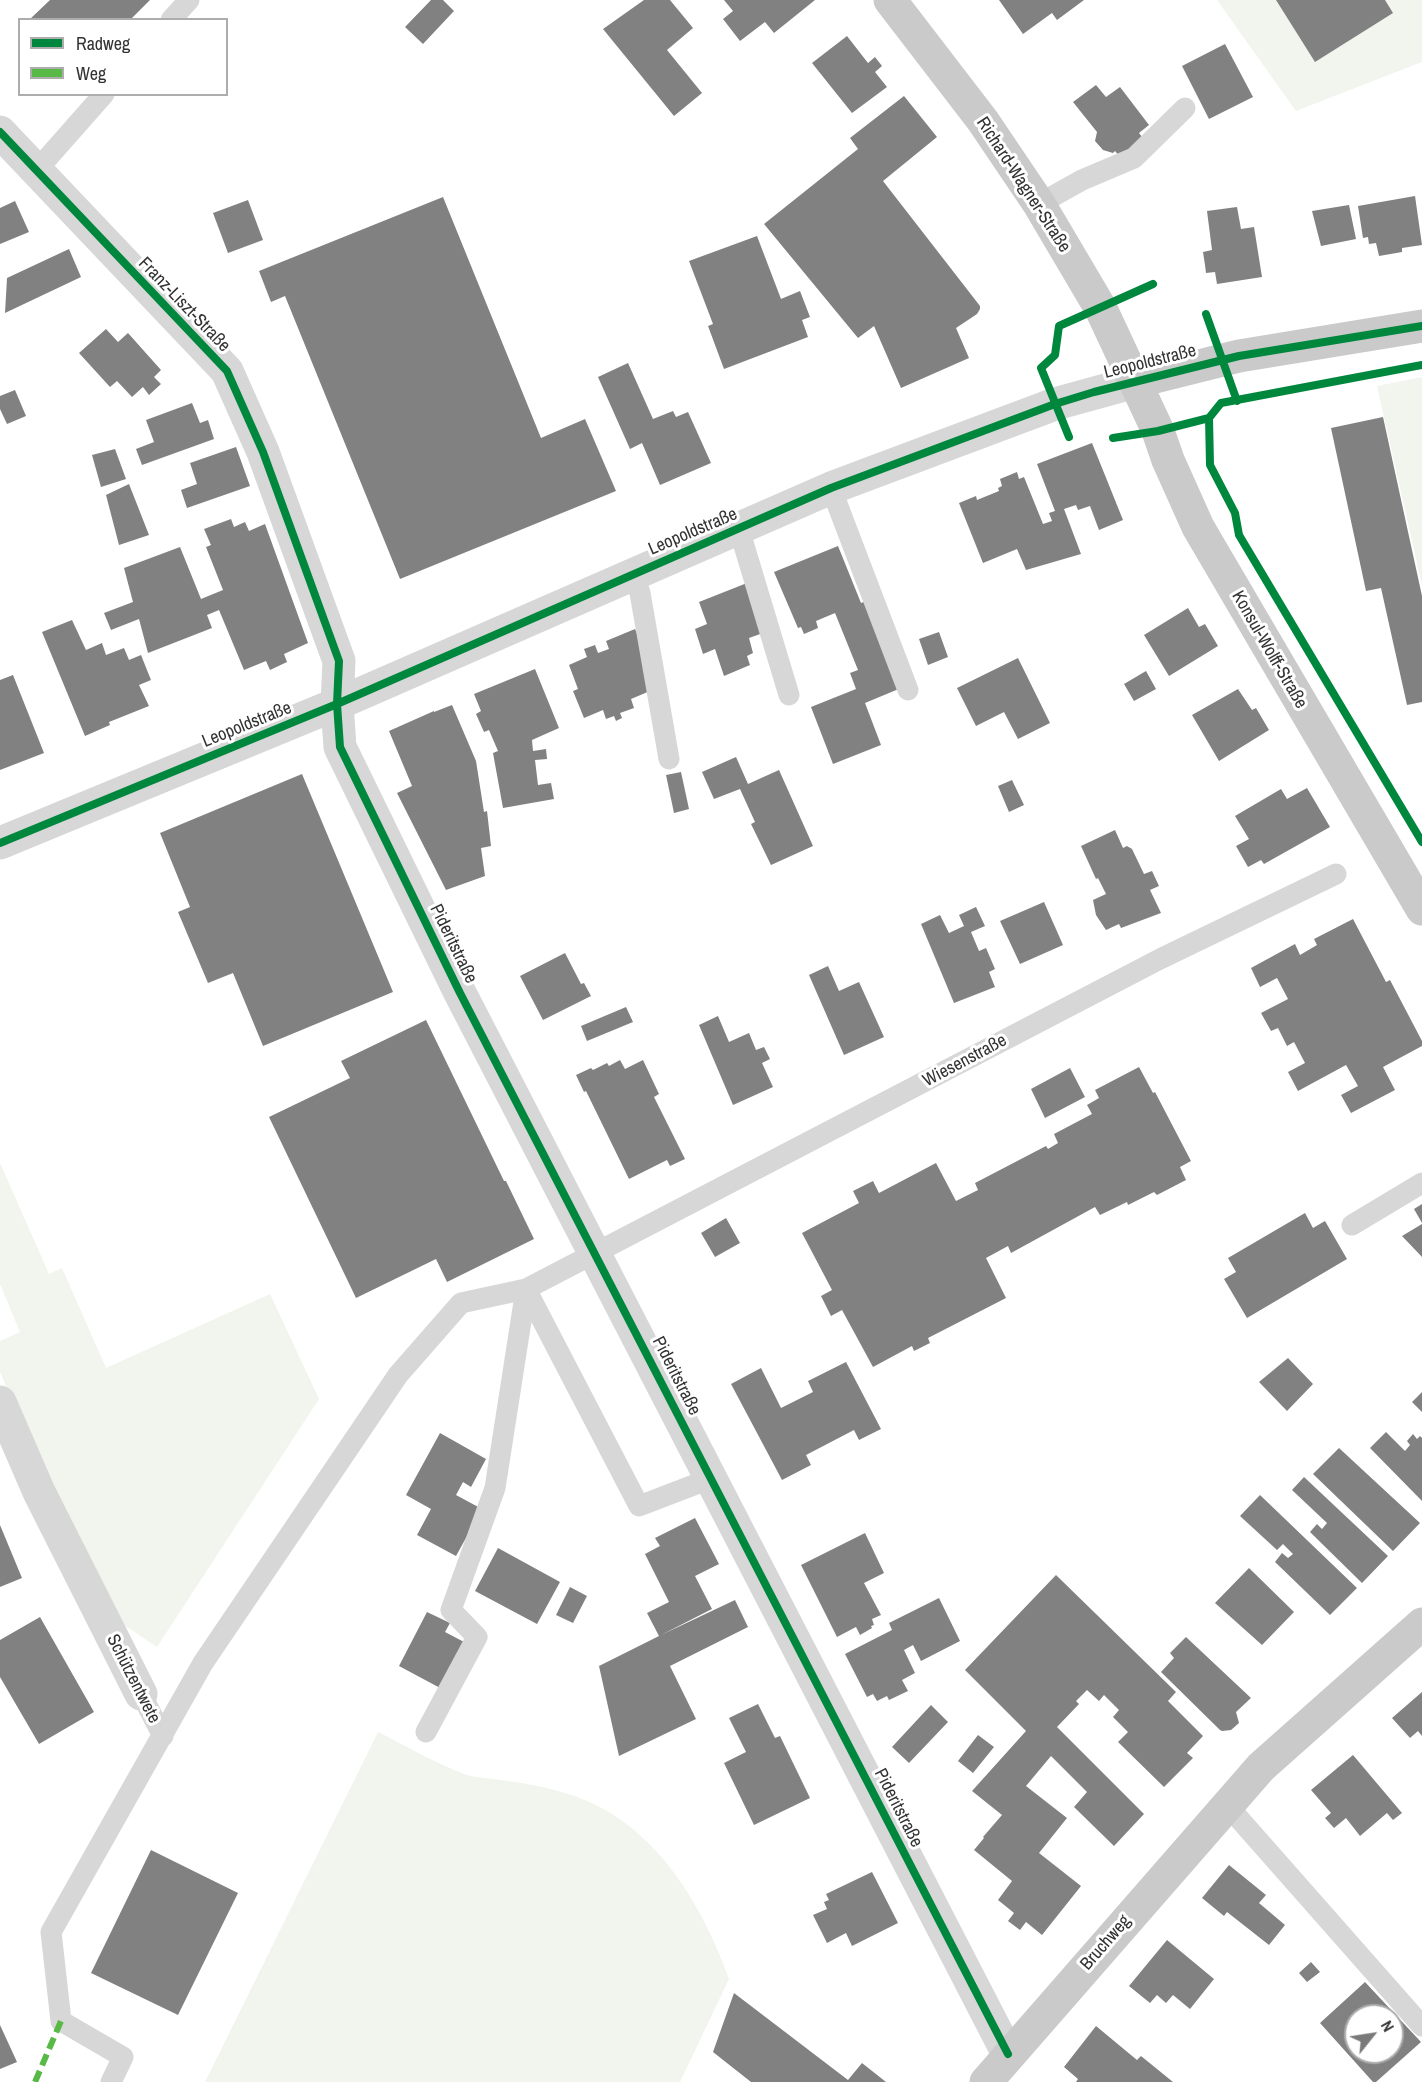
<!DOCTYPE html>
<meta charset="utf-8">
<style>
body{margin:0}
#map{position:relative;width:1422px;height:2082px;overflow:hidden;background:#fff;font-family:"Archivo Narrow",sans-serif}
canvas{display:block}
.legend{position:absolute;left:18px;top:18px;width:210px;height:78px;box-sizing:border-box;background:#fff;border:2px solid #adadad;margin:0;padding:8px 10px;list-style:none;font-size:18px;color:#333}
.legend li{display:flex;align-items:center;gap:12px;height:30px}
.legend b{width:30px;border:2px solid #adadad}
.north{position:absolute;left:1344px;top:2004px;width:60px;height:60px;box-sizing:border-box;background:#fff;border:2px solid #adadad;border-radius:50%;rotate:60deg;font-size:16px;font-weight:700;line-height:24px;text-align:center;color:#333}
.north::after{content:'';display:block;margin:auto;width:21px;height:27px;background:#7a7a7a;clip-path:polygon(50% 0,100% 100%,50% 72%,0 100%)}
</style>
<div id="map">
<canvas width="1422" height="2082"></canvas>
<ul class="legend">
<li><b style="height:8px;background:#00873e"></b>Radweg</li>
<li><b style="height:8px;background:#58b947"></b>Weg</li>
</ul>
<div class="north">N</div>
</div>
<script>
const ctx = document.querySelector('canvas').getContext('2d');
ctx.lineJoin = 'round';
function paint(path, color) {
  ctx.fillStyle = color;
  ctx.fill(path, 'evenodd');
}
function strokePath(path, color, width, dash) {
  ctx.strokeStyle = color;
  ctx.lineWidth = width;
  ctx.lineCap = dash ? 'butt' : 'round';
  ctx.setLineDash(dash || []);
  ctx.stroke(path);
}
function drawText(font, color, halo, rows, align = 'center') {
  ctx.font = font + ' "Archivo Narrow",sans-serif';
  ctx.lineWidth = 6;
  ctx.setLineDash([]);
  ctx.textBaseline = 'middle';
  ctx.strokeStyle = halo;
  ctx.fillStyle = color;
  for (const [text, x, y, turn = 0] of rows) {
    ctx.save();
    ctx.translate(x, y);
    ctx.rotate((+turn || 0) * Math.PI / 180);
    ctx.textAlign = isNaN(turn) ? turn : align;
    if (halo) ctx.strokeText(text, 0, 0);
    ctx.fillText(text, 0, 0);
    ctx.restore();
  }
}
paint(new Path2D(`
 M1217,0H1422V62L1296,111Z
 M1422,377V585L1377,386Z
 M0,1163L49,1274L62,1268L106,1368L270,1294L319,1399L157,1647L124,1625L49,1485L0,1372V1341L20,1332L0,1284Z
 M378,1732C406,1746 435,1763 464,1774C475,1778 489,1778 500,1780C524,1783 548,1787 571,1795C653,1821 702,1903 729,1979L680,2082H205Z`), '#f1f5ed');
paint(new Path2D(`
 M50,0H150L130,20H29Z
 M431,0H443L454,11L423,44L405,27Z
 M644,0H670L693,28L667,50L702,93L674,116L603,29Z
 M724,0H815L774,33L765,22L740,41L723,19L733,11Z
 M999,0H1084L1057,20L1052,13L1023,34Z
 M1276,0H1385L1393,13L1315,62Z
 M847,36L868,63L875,57L882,66L875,72L887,87L852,113L812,63Z
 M1225,44L1253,97L1209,119L1182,66Z
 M1096,85L1106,97L1120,87L1149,125L1139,133L1146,142L1121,158L1115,151L1113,153L1103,150L1095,141L1097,132L1073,102Z
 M904,96L937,137L883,181L980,306V309L977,314L956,328L969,358L901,388L874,326L858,338L764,224L858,149L850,138Z
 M1415,196L1422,245L1402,248V252L1379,256L1376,243L1369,244L1368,237L1363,238L1358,206Z
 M443,197L541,438L585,419L616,491L400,579L285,296L271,302L259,271Z
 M248,200L263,240L228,253L213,213Z
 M15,201L29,232L0,244V208Z
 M1349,205L1356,239L1321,246L1312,211Z
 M1237,207L1241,229L1254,227L1262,277L1217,284L1215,272L1206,273L1205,265L1203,252L1212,250L1207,211Z
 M757,236L781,299L800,291L810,317L802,320L808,337L724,369L708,326L713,324L689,261Z
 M69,249L81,277L5,313L7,278Z
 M106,329L118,342L128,333L161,370L154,377L161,384L149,395L143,387L132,397L117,381L110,387L79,353Z
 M628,363L653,419L673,411L676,417L688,412L711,463L660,485L642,443L630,449L598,377Z
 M15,390L26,416L7,424L0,409V396Z
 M192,403L200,423L208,420L214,439L142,465L136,449L154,442L146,420Z
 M1383,417L1422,596V702L1407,705L1381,588L1366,591L1331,428Z
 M1092,443L1123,520L1099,530L1090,506L1078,510L1076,505L1064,509L1081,554L1026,570L1017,549L983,563L959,503L976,496L977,500L999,491L998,488L1002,486L1000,479L1017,472L1019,479L1024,477L1043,524L1052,521L1049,513L1055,511L1037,464Z
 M236,447L250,486L187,508L181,490L197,484L190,463Z
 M115,449L126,479L101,487L92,455Z
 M129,484L149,535L119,545L106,495Z
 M231,519L234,527L245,522L249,531L265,524L308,643L284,654L287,662L270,670L266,661L244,670L219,610L207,615L212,628L148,653L139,619L111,630L104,613L133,602L124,568L180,547L201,599L223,590L206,547L211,545L204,529Z
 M838,546L861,603L866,601L901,688L865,703L881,745L833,764L811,707L856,689L850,673L858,670L835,613L816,621L818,628L804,634L801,627L798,628L774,572Z
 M747,583L763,633L749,638L753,653L747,656L750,665L724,676L715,649L703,654L695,629L707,624L699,602Z
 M1188,608L1199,627L1205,624L1218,646L1169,676L1144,635Z
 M72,620L86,650L102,643L106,655L124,648L129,660L141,655L151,680L139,685L149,706L109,722L110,725L85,736L42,632Z
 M635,629L639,638L650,691L631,699L634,708L620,713L622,718L616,721L614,716L606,719L603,710L584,718L573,691L578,689L569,665L587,657L584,649L595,645L598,653L609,649L606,641Z
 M939,632L948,657L928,665L919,639Z
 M1018,658L1050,723L1018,739L1004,712L976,726L957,688Z
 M535,669L559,728L532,740L533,751L546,749L547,759L535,760L538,785L551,783L554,799L503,808L493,753L498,751L489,730L484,732L476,714L481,711L474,694Z
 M1146,671L1156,689L1134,701L1124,684Z
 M13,675L44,753L0,770V680Z
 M1238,689L1252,710L1256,708L1269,730L1219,761L1192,715Z
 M452,705L476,761L484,812L487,811L491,846L481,848L485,876L446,890L397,793L412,786L389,731L434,711V712Z
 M736,757L748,784L779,770L813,846L771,865L751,824L755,822L740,789L714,799L702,772Z
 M681,772L689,809L674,813L666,775Z
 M302,774L393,992L263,1046L233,973L208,983L178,912L190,907L160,833Z
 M1012,780L1024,805L1009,812L998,786Z
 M1307,788L1330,827L1264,864L1261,860L1248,867L1236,846L1249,839L1235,816L1281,789L1287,799Z
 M1115,830L1123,848L1127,846L1132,849L1144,874L1152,871L1159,886L1150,890L1161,913L1121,928L1119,924L1106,930L1096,915L1093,900L1106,894L1098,878L1096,879L1081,846Z
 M1044,902L1063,945L1020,964L1000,921Z
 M976,907L985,926L971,932L979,951L986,948L995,969L989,972L995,987L954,1003L921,924L940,915L949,933L964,926L959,915Z
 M1353,919L1386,982L1390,980L1422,1041V1046L1383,1067L1395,1090L1351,1113L1341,1095L1358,1086L1346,1065L1298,1091L1288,1072L1305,1063L1294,1042L1287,1046L1278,1028L1271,1031L1261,1013L1288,999L1277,978L1260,987L1251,968L1295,944L1300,955L1317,945L1314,939Z
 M565,953L581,984L584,983L591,996L543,1020L520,976Z
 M828,966L839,991L859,982L884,1037L844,1055L809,975Z
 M626,1007L633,1022L587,1041L581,1026Z
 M718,1016L729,1042L749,1033L756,1050L764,1047L770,1059L762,1063L773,1087L733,1105L699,1025Z
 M426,1020L504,1181H506L534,1239L447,1282L436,1259L356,1298L269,1117L350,1078L341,1061Z
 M620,1060L625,1069L643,1060L659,1094L654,1097L685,1159L670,1166L667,1160L629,1179L586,1091L584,1092L576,1075L591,1068L593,1070L607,1063L609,1066Z
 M1139,1067L1153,1093L1155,1092L1191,1161L1180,1167L1186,1180L1157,1195L1154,1192L1128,1205L1127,1202L1100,1215L1095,1207L1011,1253L1008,1246L986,1258L1006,1298L928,1338L930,1343L914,1351L912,1346L873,1367L842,1310L831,1316L821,1296L832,1290L802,1233L859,1203L853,1191L873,1181L879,1193L936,1163L956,1201L978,1190L975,1183L1046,1146L1048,1149L1058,1143L1054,1134L1092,1114L1087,1105L1099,1098L1095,1090Z
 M1070,1068L1085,1097L1045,1118L1031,1089Z
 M1422,1204V1223L1414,1209Z
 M1305,1213L1313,1228L1325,1221L1347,1259L1247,1318L1224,1279L1236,1272L1228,1258Z
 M726,1218L740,1243L715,1257L701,1233Z
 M1422,1224V1257L1402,1236Z
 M1288,1358L1313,1384L1287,1411L1259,1382Z
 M846,1362L881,1429L859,1440L854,1430L806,1455L811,1465L782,1480L731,1384L761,1368L781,1408L813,1392L808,1381Z
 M1422,1392V1412L1412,1402Z
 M1386,1432L1405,1451L1410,1445L1407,1441L1413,1434L1417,1439L1420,1436L1422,1438V1501L1370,1448Z
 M440,1433L486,1459L471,1487L463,1482L456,1495L482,1509L456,1556L417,1535L431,1509L406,1495Z
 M1339,1448L1420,1523L1393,1551L1313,1474Z
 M1304,1477L1388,1556L1362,1583L1310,1532L1317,1524L1322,1529L1327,1523L1292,1490Z
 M1260,1495L1357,1588L1330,1615L1275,1562L1282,1553L1288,1558L1293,1554L1283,1544L1277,1550L1240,1516Z
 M695,1518L719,1564L695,1576L712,1609L661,1635L735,1600L748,1627L670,1666L696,1719L619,1756L599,1666L659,1636L647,1613L669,1602L645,1554L660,1546L655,1538Z
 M0,1525L22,1578L0,1587Z
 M865,1533L884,1573L864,1583L881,1615L872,1619L874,1625L871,1626L872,1628L860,1635L856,1627L837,1637L801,1565Z
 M498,1548L560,1582L537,1624L475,1591Z
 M1249,1568L1294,1612L1262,1645L1215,1603Z
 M1056,1575L1176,1692L1168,1701L1203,1736L1187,1753L1193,1758L1164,1787L1118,1742L1128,1732L1113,1717L1119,1710L1104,1695L1099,1701L1087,1690L1076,1701L1079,1704L1057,1727L1144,1814L1114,1846L1074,1807L1087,1792L1051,1756L1026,1786L1067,1818L1039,1853L1081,1886L1042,1935L1026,1922L1020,1930L1008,1921L1014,1913L998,1900L1012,1881L974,1850L984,1838L983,1837L1002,1815L972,1791L1026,1731L965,1670Z
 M570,1587L587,1596L573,1623L556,1615Z
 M939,1598L960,1641L921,1661L913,1645L904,1650L915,1673L902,1680L908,1691L889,1700L887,1696L877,1701L873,1694L867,1697L845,1654L892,1630L889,1623Z
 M427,1612L450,1623L445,1632L466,1643L442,1689L399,1666Z
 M40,1617L94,1712L39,1744L0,1677V1640Z
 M1186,1637L1251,1698L1236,1712L1239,1723L1231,1730L1222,1731L1220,1730L1161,1672L1174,1658L1170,1653Z
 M1422,1692V1736L1418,1731L1410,1738L1392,1718Z
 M758,1704L775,1738L780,1736L810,1798L754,1825L724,1763L746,1752L729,1718Z
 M931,1705L948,1722L909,1763L892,1747Z
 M978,1735L994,1747L973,1773L958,1761Z
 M1353,1755L1402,1813L1393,1820L1387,1813L1360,1836L1346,1818L1334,1828L1325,1818L1331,1813L1311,1790Z
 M151,1850L238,1893L178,2015L91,1973Z
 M1229,1865L1266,1895L1259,1903L1285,1925L1269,1945L1227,1912L1224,1916L1202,1898Z
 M872,1872L898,1923L852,1946L846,1933L827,1943L813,1915L827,1909L824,1902L829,1900L826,1894Z
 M1167,1940L1214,1979L1190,2009L1173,1995L1166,2003L1157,1995L1150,2003L1129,1986Z
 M1311,1962L1320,1972L1307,1982L1299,1973Z
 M1365,1982L1421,2042L1376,2082H1373L1320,2023ZM1356,2016H1392V2052H1356Z
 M734,1993L848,2080L862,2063L886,2082H751L713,2052Z
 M0,2025L17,2062L0,2069Z
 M1096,2026L1137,2060L1141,2056L1173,2082H1076L1078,2079L1064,2067Z`), '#818181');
strokePath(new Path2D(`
 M171,20L189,0
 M36,171L104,94
 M1039,204L1082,180L1134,158L1185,108
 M831,488L908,690
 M739,529L789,695
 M633,573L640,593L669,759
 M1352,1225L1422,1183
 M526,1289L639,1506L712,1478
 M141,1694L163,1736
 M426,1732L477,1637L451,1610L495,1488L526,1289
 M1227,1805L1422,2026
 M111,2082L123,2057L61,2021L51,1932L203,1663L398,1375L461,1303L526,1289L1160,959L1336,874`), '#d7d7d7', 21);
strokePath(new Path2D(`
 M0,132L227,371L263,452L339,661L337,704L340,747L460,993L1008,2054
 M0,843L337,704L831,488L1055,404L1135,382
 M0,1402L39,1492L141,1694`), '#d7d7d7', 33);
strokePath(new Path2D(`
 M890,0L983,121L1039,204L1101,309L1158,431L1168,460L1198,527L1422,909
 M1135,382L1239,356L1422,326
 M986,2082L1261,1767L1422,1624`), '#cacaca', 33);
strokePath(new Path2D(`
 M35,2082L61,2021`), '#58b947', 6, [12, 6]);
strokePath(new Path2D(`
 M0,132L227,371L263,452L339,661L337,704L340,747L460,993L1008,2054
 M1206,314L1237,401
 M1422,365L1221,403L1209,418L1210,465L1235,513L1239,535L1422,842
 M1069,437L1041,368L1055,355L1059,326L1153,284
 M1113,438L1158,431L1209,418
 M0,843L337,704L831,488L1055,404L1094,392L1239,356L1422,326`), '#00873e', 8);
drawText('18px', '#333', '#fff', [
 ["Richard-Wagner-Straße",1023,185,57],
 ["Franz-Liszt-Straße",184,305,46],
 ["Leopoldstraße",1150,362,-14],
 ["Leopoldstraße",693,532,-23],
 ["Konsul-Wolff-Straße",1269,650,60],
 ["Leopoldstraße",247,725,-22],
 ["Pideritstraße",453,944,64],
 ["Wiesenstraße",965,1061,-28],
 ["Pideritstraße",676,1376,63],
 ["Schützentwete",133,1679,63],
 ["Pideritstraße",898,1808,63],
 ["Bruchweg",1106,1943,-49]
]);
</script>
